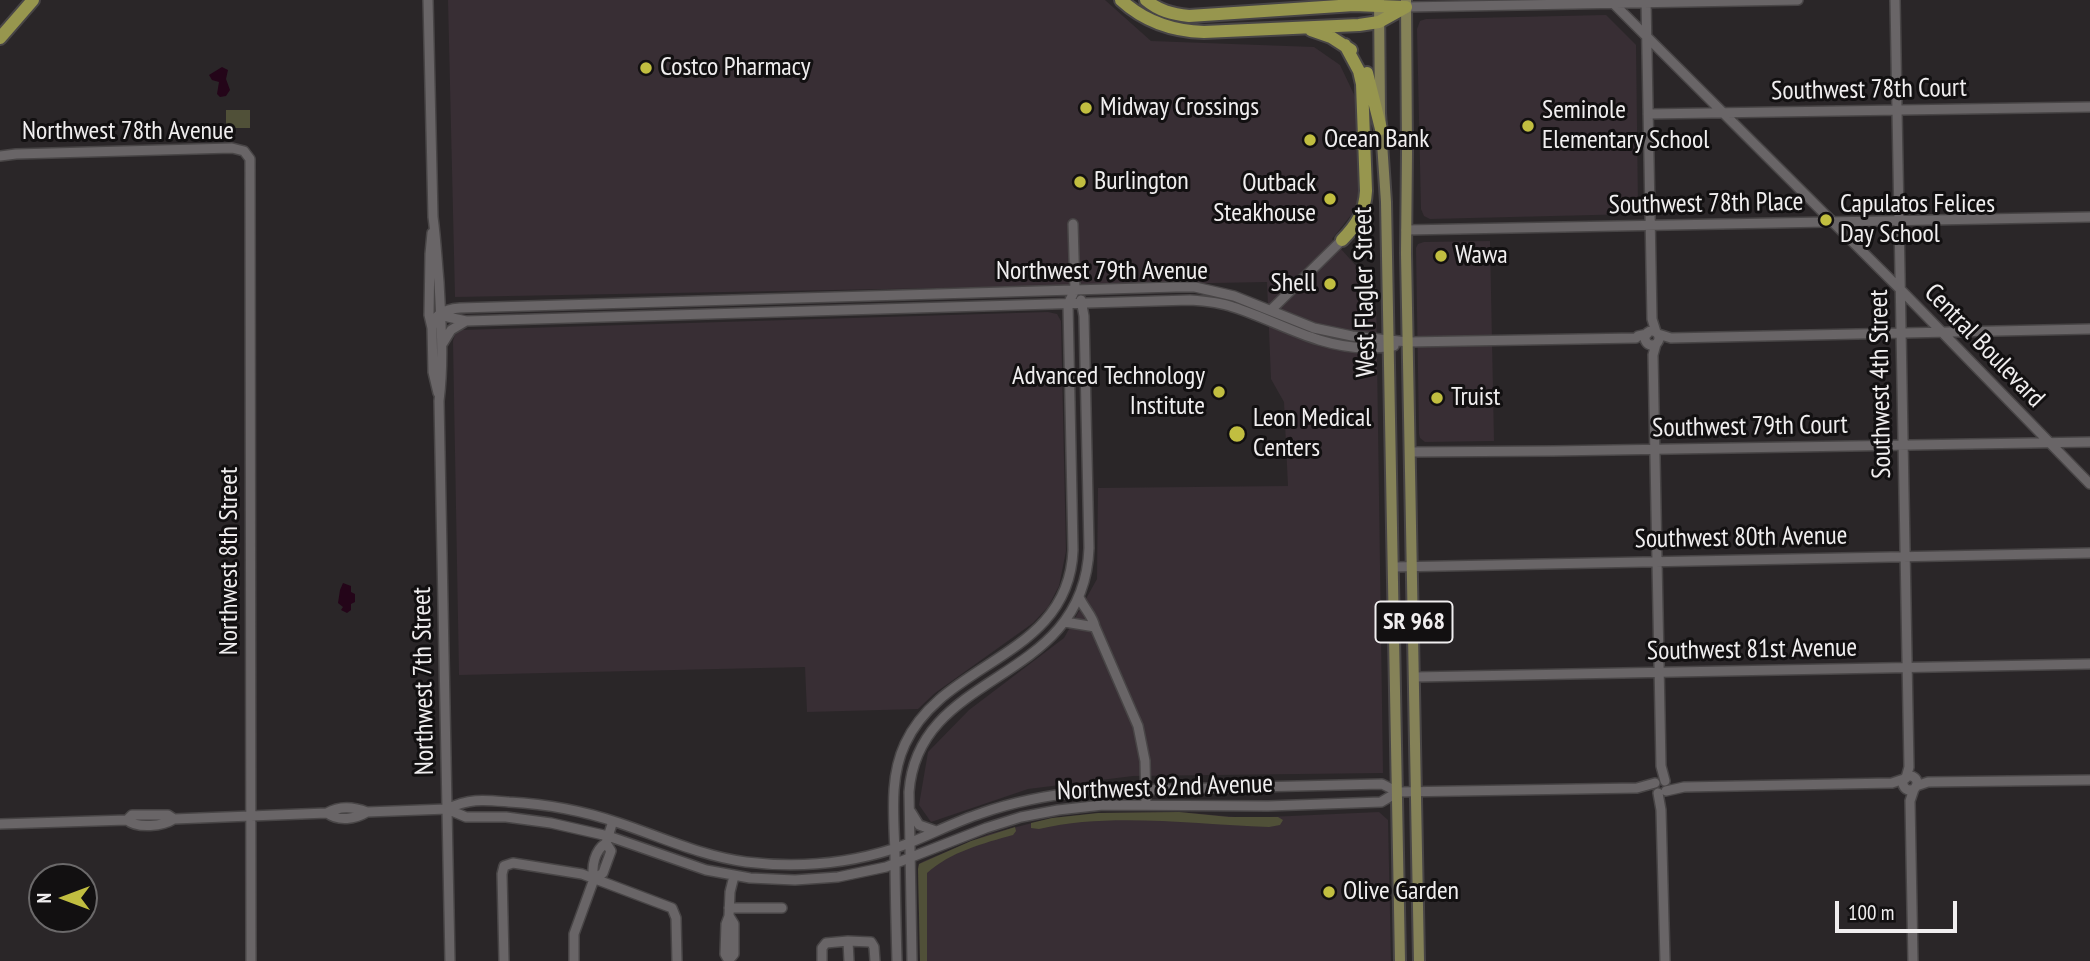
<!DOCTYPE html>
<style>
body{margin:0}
#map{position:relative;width:2090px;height:961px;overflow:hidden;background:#2a2628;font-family:"PT Sans Narrow",sans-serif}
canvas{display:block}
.north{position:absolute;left:28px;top:863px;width:70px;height:70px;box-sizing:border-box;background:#121011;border:2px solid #6b696a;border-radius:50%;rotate:270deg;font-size:19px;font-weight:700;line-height:28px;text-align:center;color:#f0eeef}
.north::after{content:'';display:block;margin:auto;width:24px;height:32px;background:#c1be40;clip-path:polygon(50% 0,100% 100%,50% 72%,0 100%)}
.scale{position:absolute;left:1835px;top:901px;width:122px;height:32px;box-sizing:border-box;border:4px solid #f0eeef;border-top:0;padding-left:9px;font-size:21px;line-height:24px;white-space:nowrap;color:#f0eeef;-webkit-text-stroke:5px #121011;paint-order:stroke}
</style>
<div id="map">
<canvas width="2090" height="961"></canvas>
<div class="north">N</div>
<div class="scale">100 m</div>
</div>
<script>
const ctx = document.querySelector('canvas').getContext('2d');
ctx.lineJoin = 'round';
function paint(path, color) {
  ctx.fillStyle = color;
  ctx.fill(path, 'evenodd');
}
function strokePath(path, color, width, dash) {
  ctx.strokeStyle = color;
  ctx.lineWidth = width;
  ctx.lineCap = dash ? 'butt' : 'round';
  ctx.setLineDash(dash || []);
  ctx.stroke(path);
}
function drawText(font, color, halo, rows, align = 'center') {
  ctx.font = font + ' "PT Sans Narrow",sans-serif';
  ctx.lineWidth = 6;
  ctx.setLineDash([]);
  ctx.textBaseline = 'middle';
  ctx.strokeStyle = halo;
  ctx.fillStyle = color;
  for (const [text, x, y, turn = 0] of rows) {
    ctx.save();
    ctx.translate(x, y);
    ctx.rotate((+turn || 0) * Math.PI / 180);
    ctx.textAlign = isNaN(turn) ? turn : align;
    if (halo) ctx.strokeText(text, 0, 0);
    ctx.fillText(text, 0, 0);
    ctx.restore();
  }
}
paint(new Path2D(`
 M448,0H1105L1151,41L1314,47L1340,65L1360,107L1363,200L1332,239L1376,288L1383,773L1133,776L1028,789L931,822L919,805L928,752L969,710L1064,638L1097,579L1098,488L1288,486L1284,402L1271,379L1267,282L455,297Z
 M1606,15L1636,45L1638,208L1635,214L1430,219L1424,216L1421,209L1417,29L1420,21L1426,19Z
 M1490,241L1494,441L1425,442L1420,438L1419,434L1416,248L1418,244L1424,242Z
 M1048,312L1057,314L1061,321L1066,551L1059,586L1048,607L1033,623L935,693L918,709L807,712L805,667L459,675L453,341L455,335L461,330Z
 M1179,812L1247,818L1379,812L1388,820L1391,961H920L918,869L919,864L924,861L989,834L1052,818L1099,813Z`), '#382e34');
paint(new Path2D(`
 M226,110H250V128H226Z
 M1179,812L1229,817H1278L1283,820L1280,825L1269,827C1194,825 1113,812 1039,829L1031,828V823L1052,818L1098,813Z
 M1015,827L1016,831L1013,835C984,843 950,852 927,873V961H920L918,869L919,864L971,841Z`), '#505038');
paint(new Path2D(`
 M222,67L228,70L226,79L230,90L226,96L220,97L217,94L219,82L212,80L209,75Z
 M343,583L351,586V592L355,594V602L351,604V610L347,613L341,610L343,607L338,603L340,590Z`), '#240519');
const minor = new Path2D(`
 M428,0L433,217C436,239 437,260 439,282C441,322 444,361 439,401L450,961
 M1610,0L1901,290L2090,484
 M1646,0L1652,319L1656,332
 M1895,0L1909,767L1906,778
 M1406,7L1798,0
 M1648,114L2090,107
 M0,156L16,154L232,148L244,151L250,159L251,961
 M1406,230L2090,217
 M432,233L430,254L429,315L432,328L433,372L438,393
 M1271,310L1342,240
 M441,312L448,317L466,321L1190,300C1205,301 1219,302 1233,307C1280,322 1316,347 1367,348C1376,348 1386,348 1394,346
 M432,328C434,313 446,309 460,308L1176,287H1195L1234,296L1314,328L1352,336L1408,342L1636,338L1638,336L1647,334
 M1645 338a7 7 0 1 1 14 0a7 7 0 1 1-14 0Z
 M1658,334L1671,338L2090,329
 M443,343L451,330L466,321
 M1656,344L1653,355L1661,766L1665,781
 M1410,452L1553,451L2090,442
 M1394,567L2090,553
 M1079,597C1083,607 1093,616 1095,627L1138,726L1145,761L1146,804
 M1065,622L1095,627
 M1415,677L2090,664
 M1903 783a7 7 0 1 1 14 0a7 7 0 1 1-14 0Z
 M1916,786L1928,782L2090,780
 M1666,791L1684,787L1892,783L1904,779
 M1658,793L1661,810L1665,961
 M447,809C470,798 484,800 509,802C546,804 584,811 619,823C661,837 701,856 746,862C795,868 846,864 893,849C923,839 951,823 982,813C1016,801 1050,795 1086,791L1382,784L1398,792L1637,788L1655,783
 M367,812C355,819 339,822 327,813C339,806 354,807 367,812L447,809L466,817H506L551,823L608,836L706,870L750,878L795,880L838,877L886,867L986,828L1021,817L1058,810L1103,805L1268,806L1381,802L1398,792
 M911,812L919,825L936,831
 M174,819L168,815H132L127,820C138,829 163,826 174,819L327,813
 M0,824L127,820
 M606,843L611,851L603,873L594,879C591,866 595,850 606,843L613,821
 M729,908H782
 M848,941L871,942L874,947L875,961
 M729,960L734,954V924L729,916
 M504,961L502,874L504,866L513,863L582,874L672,908L676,918L677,961
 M574,961V934L594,879
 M729,961L725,954L726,924L729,916L730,892L734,876
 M822,961V948L826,943L848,941L849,961
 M897,961C896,925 895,890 895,854C894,817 889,778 905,744C943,660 1069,658 1073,550L1068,304L1075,290L1073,224
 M912,961L909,792C918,668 1084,686 1089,548L1084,316L1081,300
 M1913,961L1910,801L1914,789`);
const major = new Path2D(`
 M1379,0L1380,113L1386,202L1400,961
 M1406,0L1407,152L1406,253L1419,961`);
const highway = new Path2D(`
 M1121,0C1145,22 1172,31 1204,32L1359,25L1379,22L1406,7
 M1146,0C1159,11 1172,14 1189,16L1354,5L1404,7
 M1311,30L1331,37L1351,50
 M0,38L33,0
 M1367,73L1381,129
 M1342,240C1356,226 1365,212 1366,191L1362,84L1359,71L1345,45`);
strokePath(minor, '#484546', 12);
strokePath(major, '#484546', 14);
strokePath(highway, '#484546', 16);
strokePath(minor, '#696567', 9);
strokePath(major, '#858258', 10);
strokePath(highway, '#97964e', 12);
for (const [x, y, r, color] of [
 [646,68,7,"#c1be40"],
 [1086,108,7,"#c1be40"],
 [1528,126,7,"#c1be40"],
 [1310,140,7,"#c1be40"],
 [1080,182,7,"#c1be40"],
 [1330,199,7,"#c1be40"],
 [1826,220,7,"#c1be40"],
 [1441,256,7,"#c1be40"],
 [1330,284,7,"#c1be40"],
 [1219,392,7,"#c1be40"],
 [1437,398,7,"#c1be40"],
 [1237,434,9,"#c1be40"],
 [1329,892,7,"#c1be40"]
]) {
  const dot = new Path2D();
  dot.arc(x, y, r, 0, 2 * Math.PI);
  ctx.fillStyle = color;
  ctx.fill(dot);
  strokePath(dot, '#121011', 2.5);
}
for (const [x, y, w] of [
 [1414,622,77]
]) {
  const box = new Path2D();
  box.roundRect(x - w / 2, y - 20.5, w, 41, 5);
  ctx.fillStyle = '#121011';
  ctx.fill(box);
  strokePath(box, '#f0eeef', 2);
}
drawText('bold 24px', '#f0eeef', null, [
 ["SR 968",1414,622]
]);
drawText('26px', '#f0eeef', '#121011', [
 ["Costco Pharmacy",660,68],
 ["Midway Crossings",1100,108],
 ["Seminole",1542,111],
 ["Elementary School",1542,141],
 ["Ocean Bank",1324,140],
 ["Burlington",1094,182],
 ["Outback",1316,184,"right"],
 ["Steakhouse",1316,214,"right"],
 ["Capulatos Felices",1840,205],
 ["Day School",1840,235],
 ["Wawa",1455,256],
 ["Shell",1316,284,"right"],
 ["Advanced Technology",1205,377,"right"],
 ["Institute",1205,407,"right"],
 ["Truist",1451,398],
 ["Leon Medical",1253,419],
 ["Centers",1253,449],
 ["Olive Garden",1343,892]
], 'left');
drawText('26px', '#f0eeef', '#121011', [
 ["Southwest 78th Court",1869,90,-1],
 ["Northwest 78th Avenue",128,132],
 ["Southwest 78th Place",1706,204,-1],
 ["Northwest 79th Avenue",1102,272],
 ["West Flagler Street",1365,292,-91],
 ["Central Boulevard",1984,346,46],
 ["Southwest 4th Street",1881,384,-91],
 ["Southwest 79th Court",1750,427,-1],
 ["Southwest 80th Avenue",1741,538,-1],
 ["Northwest 8th Street",230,561,-90],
 ["Southwest 81st Avenue",1752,650,-1],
 ["Northwest 7th Street",424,681,-91],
 ["Northwest 82nd Avenue",1165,788,-2]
]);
</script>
